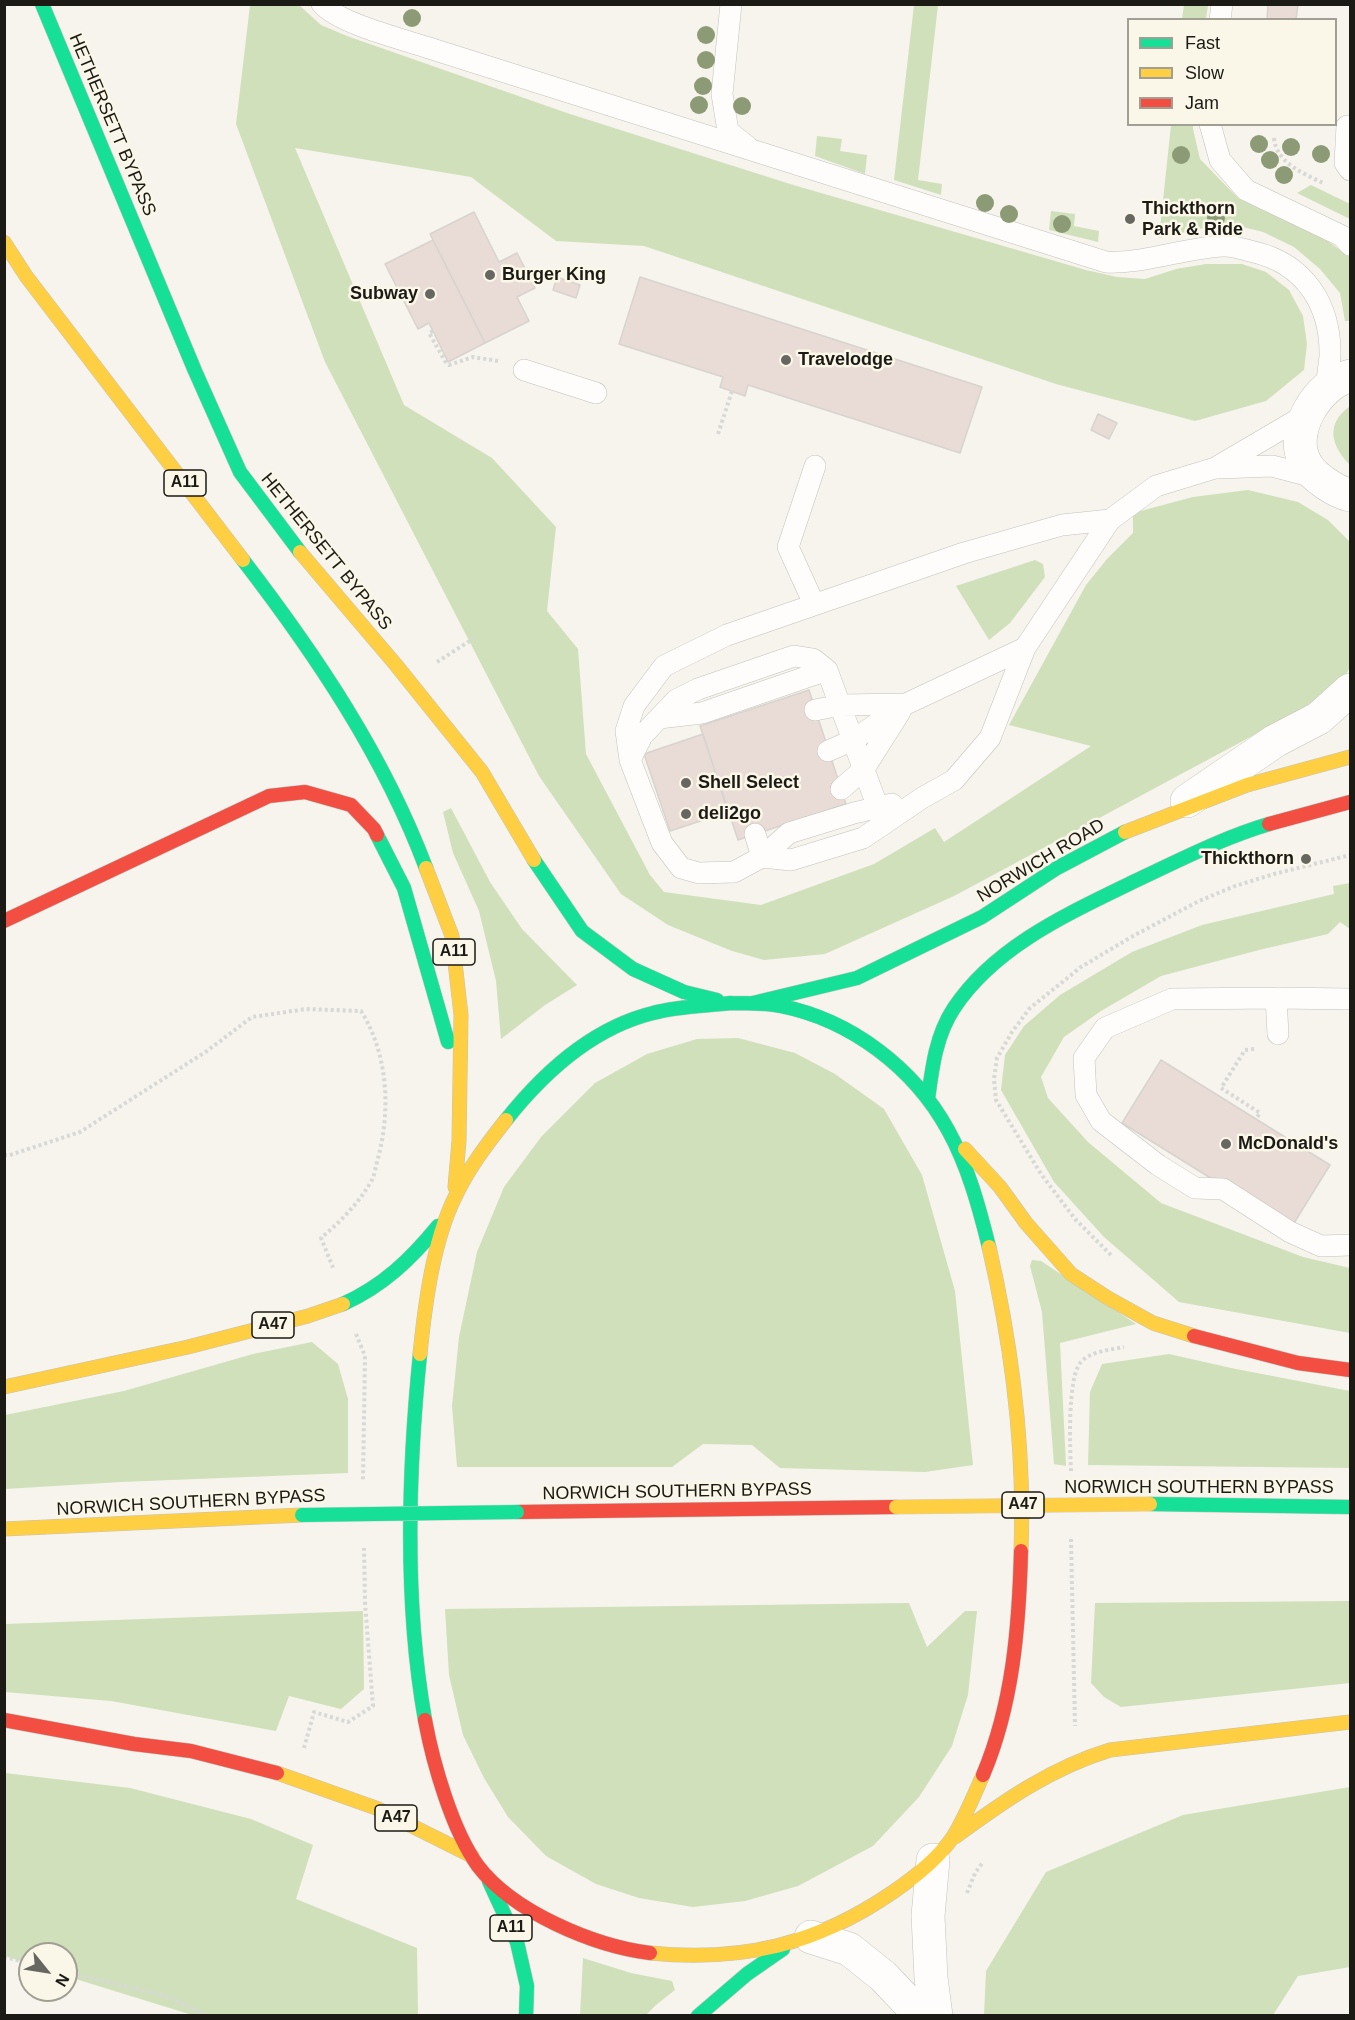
<!DOCTYPE html>
<style>
body{margin:0}
#map{position:relative;width:1355px;height:2020px;overflow:hidden;background:#f6f4ec;font-family:Arial,sans-serif}
canvas{display:block}
.frame{position:absolute;inset:0;border:6px solid #1b1a15;pointer-events:none}
.legend{position:absolute;left:1127px;top:18px;width:210px;height:108px;box-sizing:border-box;background:#faf7e8;border:2px solid #a19f94;margin:0;padding:8px 10px;list-style:none;font-size:18px;color:#1b1a15}
.legend li{display:flex;align-items:center;gap:12px;height:30px}
.legend b{width:30px;border:2px solid #a19f94}
.north{position:absolute;left:18px;top:1942px;width:60px;height:60px;box-sizing:border-box;background:#faf7e8;border:2px solid #a19f94;border-radius:50%;rotate:120deg;font-size:16px;font-weight:700;line-height:24px;text-align:center;color:#1b1a15}
.north::after{content:'';display:block;margin:auto;width:21px;height:27px;background:#686660;clip-path:polygon(50% 0,100% 100%,50% 72%,0 100%)}
</style>
<div id="map">
<canvas width="1355" height="2020"></canvas>
<div class="frame"></div>
<ul class="legend">
<li><b style="height:8px;background:#16e098"></b>Fast</li>
<li><b style="height:8px;background:#ffcf43"></b>Slow</li>
<li><b style="height:8px;background:#f24e42"></b>Jam</li>
</ul>
<div class="north">N</div>
</div>
<script>
const ctx = document.querySelector('canvas').getContext('2d');
ctx.lineJoin = 'round';
function paint(path, color) {
  ctx.fillStyle = color;
  ctx.fill(path, 'evenodd');
}
function strokePath(path, color, width, dash) {
  ctx.strokeStyle = color;
  ctx.lineWidth = width;
  ctx.lineCap = dash ? 'butt' : 'round';
  ctx.setLineDash(dash || []);
  ctx.stroke(path);
}
function drawText(font, color, halo, rows, align = 'center') {
  ctx.font = font + ' Arial,sans-serif';
  ctx.lineWidth = 5;
  ctx.setLineDash([]);
  ctx.textBaseline = 'middle';
  ctx.strokeStyle = halo;
  ctx.fillStyle = color;
  for (const [text, x, y, turn = 0] of rows) {
    ctx.save();
    ctx.translate(x, y);
    ctx.rotate((+turn || 0) * Math.PI / 180);
    ctx.textAlign = isNaN(turn) ? turn : align;
    if (halo) ctx.strokeText(text, 0, 0);
    ctx.fillText(text, 0, 0);
    ctx.restore();
  }
}
paint(new Path2D(`
 M250,5H299L321,25L347,36L567,113L790,184L1086,270L1117,277L1145,279L1176,269L1206,264H1242L1266,272L1289,290L1303,316L1307,344L1304,370L1266,401L1195,421L1056,384L644,246L556,241L471,177L295,148L404,405L492,458L556,527L547,611L578,649L586,754L650,875L664,892L761,905L874,864L935,828L944,842L1091,746L1009,725L1086,585L1107,559L1133,533V513L1193,497L1248,490L1298,502L1328,520L1350,542V667L1340,685L1293,714L954,896L825,954L764,960L732,951L668,925L621,894L539,776L325,362L236,124Z
 M914,5H938L918,180L942,184L941,195L894,180Z
 M1184,5H1208L1206,19H1182Z
 M1171,125H1193V129L1200,159L1238,198L1326,240L1350,257V321H1345L1340,293L1320,269L1294,247L1263,232L1239,226L1204,228L1159,238Z
 M817,136L842,139L840,151L867,155L865,174L815,156Z
 M1311,185L1350,204V219L1297,193Z
 M1051,211L1075,214L1074,226L1099,231L1098,242L1049,230Z
 M1350,406V465C1331,446 1325,424 1350,406Z
 M1035,560L1043,564L1045,577L1010,623L989,640L956,586Z
 M451,808L490,882L522,929L577,985L545,1005L501,1039L496,981L479,911L453,853L443,812Z
 M1350,883V929L1340,922L1328,934L1259,950L1161,976L1101,1011L1064,1037L1041,1077L1048,1098L1088,1142L1161,1203L1303,1257L1350,1268V1333L1179,1302L1104,1237L1054,1182L1001,1090L1005,1055L1024,1026L1060,995L1132,952L1202,925L1334,894L1333,886Z
 M738,1038L795,1053L835,1074L884,1109L922,1175L955,1291L973,1465L925,1472L780,1468L752,1445L703,1444L672,1467H457L452,1406L459,1337L477,1252L504,1187L541,1137L595,1083L647,1054L697,1039Z
 M1032,1260L1041,1261L1136,1324L1060,1343L1066,1466L1054,1464L1042,1312L1030,1266Z
 M312,1342L338,1364L348,1399V1473L121,1482L5,1489V1415L124,1391L253,1354Z
 M1169,1354L1231,1368L1350,1391V1468L1088,1465L1090,1392L1102,1364Z
 M1350,1601V1683L1121,1707L1104,1697L1091,1683L1095,1603Z
 M909,1603L927,1647L965,1611H977L968,1695L952,1746L919,1797L873,1846L798,1886L745,1901L693,1907L639,1898L596,1884L546,1856L508,1817L484,1778L463,1735L449,1675L445,1609Z
 M363,1611L364,1689L341,1709L289,1696L276,1731L111,1701L5,1692V1624Z
 M5,1773L130,1788L251,1819L313,1845L296,1899L417,1948L418,2015H192L66,1976V1954H30V1964L5,1956Z
 M1350,1787V1967L1298,1976L1273,2015H984L986,1971L1046,1872L1183,1815Z
 M583,1958L631,1973L672,1981L675,1990L656,2005L646,2015H580Z`), '#d0e0bb');
const building = new Path2D(`
 M1268,4H1298L1296,20H1267Z
 M474,212L499,262L517,253L535,288L517,297L529,321L485,343L430,234Z
 M433,240L485,343L448,362L429,323L418,329L385,264Z
 M557,277L580,285L576,298L553,290Z
 M640,277L982,387L960,453L748,385L745,396L720,387L723,377L619,344Z
 M1098,414L1117,423L1109,439L1091,430Z
 M809,690L846,804L738,840L700,726Z
 M703,734L728,812L670,831L644,754Z
 M1161,1060L1330,1165L1291,1228L1122,1123Z`);
paint(building, '#e9dcd6');
strokePath(building, '#d7d3cf', 1.5);
const lane = new Path2D(`
 M322,4C340,24 402,39 429,48L1106,262C1145,264 1183,248 1223,246C1233,245 1244,250 1254,252C1305,264 1331,305 1330,356C1329,367 1327,378 1326,388
 M731,4L722,94L728,131L748,147
 M1220,20L1222,4
 M1210,124L1220,160L1246,190L1342,236L1350,245
 M1347,126L1345,163L1350,170
 M524,370L596,393
 M1219,468L1272,466L1318,478
 M1110,520L1062,525L964,553L727,635L664,666L634,706L626,731L630,760L662,843L681,868L699,873L734,872L762,857L791,860L863,838L922,798L954,780L990,738L1025,648L1110,520L1156,486L1215,468L1307,414
 M814,604L788,547L815,466
 M815,710L841,705L906,704
 M659,718L702,713L827,670
 M828,751L853,740L906,704L1025,648
 M630,760L642,736L676,700L698,689L794,656L813,659L827,670L884,824
 M841,789L864,769L900,712
 M755,834L762,857L789,833L854,813L892,804
 M1276,998L1172,999L1105,1028L1084,1058L1086,1095L1101,1121L1158,1165L1195,1188L1223,1189L1290,1232L1321,1246L1350,1245
 M1278,1034L1276,998L1350,999`);
const street = new Path2D(`
 M1350,376C1318,383 1287,433 1306,464C1313,477 1336,492 1350,495
 M1187,801L1275,741L1319,718L1350,690
 M933,1860L928,1916L931,1978L936,2016
 M811,1937L849,1949L883,1976L921,2016`);
const fast = new Path2D(`
 M42,4L195,371L240,472L300,552
 M243,560C316,655 384,756 426,868
 M377,835L404,888L448,1042
 M534,860L582,931L633,969L684,992L717,1000
 M731,1003C748,1003 765,1003 781,1006C851,1020 914,1068 948,1130C968,1166 979,1207 989,1247
 M753,1003L857,978L982,917L1057,868L1125,832
 M928,1099C932,1068 936,1035 954,1008C996,945 1070,913 1135,881C1180,860 1222,838 1269,824
 M506,1120C544,1072 592,1028 653,1013C678,1006 705,1006 731,1003
 M343,1304C383,1286 411,1259 438,1226
 M420,1354C408,1473 404,1602 425,1720
 M1150,1504L1350,1507
 M489,1881L517,1942L527,1986L526,2016
 M698,2016L747,1974L783,1949`);
const slow = new Path2D(`
 M4,242L26,276L243,560
 M300,552L396,665L482,772L534,860
 M1125,832L1247,785L1350,757
 M426,868L452,936L461,1015L459,1141L455,1187
 M965,1149L1000,1187L1026,1223L1071,1274L1108,1298L1153,1323L1194,1336
 M989,1247C1012,1346 1025,1449 1021,1551
 M420,1354C425,1304 433,1242 455,1197C468,1169 487,1144 506,1120
 M4,1387L188,1347L308,1316L343,1304
 M4,1529L302,1515
 M277,1773L376,1808L472,1856
 M955,1837C1004,1801 1051,1768 1110,1750L1350,1722
 M650,1953C742,1962 816,1945 893,1892C915,1877 937,1860 953,1837C965,1818 974,1795 983,1775`);
const jam = new Path2D(`
 M1269,824L1350,802
 M4,921L269,796L305,792L351,805L374,829L377,835
 M1194,1336L1298,1363L1350,1370
 M517,1512L896,1507
 M4,1720L134,1744L191,1751L277,1773
 M425,1720C433,1763 452,1830 478,1866C513,1912 594,1946 650,1953
 M983,1775C1013,1704 1019,1627 1021,1551`);
strokePath(lane, '#c3c2bc', 22);
strokePath(street, '#c3c2bc', 34);
strokePath(fast, '#c3c2bc', 15);
strokePath(slow, '#c3c2bc', 15);
strokePath(jam, '#c3c2bc', 15);
strokePath(new Path2D(`
 M1274,138C1276,162 1302,173 1323,183
 M433,331L429,333L445,361L449,365L473,357L498,361
 M718,434L732,391
 M437,662L476,637
 M1254,1049L1245,1050L1221,1088L1260,1113L1256,1119
 M4,1155H10L80,1132L207,1051L252,1017L306,1009L361,1011C388,1054 391,1110 378,1158C376,1165 375,1173 372,1180C359,1203 341,1221 321,1238L334,1270
 M1111,1255L1075,1219L1041,1174L996,1100L994,1079L997,1058L1012,1032L1030,1008L1081,967L1133,936L1199,901L1235,886L1274,874L1350,855
 M356,1334L365,1356L363,1481
 M1071,1471C1070,1449 1067,1377 1081,1362C1091,1351 1110,1350 1124,1347
 M1071,1539L1075,1726
 M304,1748L314,1712L348,1722L373,1706L365,1603L364,1548
 M967,1893L975,1873L983,1862
 M4,1957L30,1963
 M66,1972L166,1996L208,2016`), '#d8d8d6', 4, [3, 3]);
strokePath(lane, '#fefdfc', 21);
strokePath(street, '#fefdfc', 33);
strokePath(fast, '#16e098', 14);
strokePath(slow, '#ffcf43', 14);
strokePath(jam, '#f24e42', 14);
const fastBridge = new Path2D(`
 M302,1515L517,1512`);
const slowBridge = new Path2D(`
 M896,1507L1150,1504`);
strokePath(fastBridge, '#d3d2ce', 15, []);
strokePath(slowBridge, '#d3d2ce', 15, []);
strokePath(fastBridge, '#16e098', 14);
strokePath(slowBridge, '#ffcf43', 14);
ctx.fillStyle = '#8c9b75';
for (const [x, y] of [
 [412,18],
 [706,35],
 [706,60],
 [703,86],
 [699,105],
 [742,106],
 [1259,144],
 [1291,147],
 [1321,154],
 [1181,155],
 [1270,160],
 [1284,175],
 [985,203],
 [1009,214],
 [1216,218],
 [1062,224]
]) {
  ctx.beginPath();
  ctx.arc(x, y, 9, 0, 2 * Math.PI);
  ctx.fill();
}
for (const [x, y, r, color] of [
 [1130,219,6,"#686660"],
 [490,275,6,"#686660"],
 [430,294,6,"#686660"],
 [786,360,6,"#686660"],
 [686,783,6,"#686660"],
 [686,814,6,"#686660"],
 [1306,859,6,"#686660"],
 [1226,1144,6,"#686660"]
]) {
  const dot = new Path2D();
  dot.arc(x, y, r, 0, 2 * Math.PI);
  ctx.fillStyle = color;
  ctx.fill(dot);
  strokePath(dot, '#faf7e8', 2);
}
for (const [x, y, w] of [
 [185,483,42],
 [454,952,42],
 [273,1325,42],
 [1023,1505,42],
 [396,1818,42],
 [511,1928,42]
]) {
  const box = new Path2D();
  box.roundRect(x - w / 2, y - 13, w, 26, 4.5);
  ctx.fillStyle = '#faf7e8';
  ctx.fill(box);
  strokePath(box, '#1b1a15', 1.5);
}
drawText('bold 16px', '#1b1a15', null, [
 ["A11",185,483],
 ["A11",454,952],
 ["A47",273,1325],
 ["A47",1023,1505],
 ["A47",396,1818],
 ["A11",511,1928]
]);
drawText('18px', '#1b1a15', '#faf7e8', [
 ["HETHERSETT BYPASS",112,125,67],
 ["HETHERSETT BYPASS",326,552,51],
 ["NORWICH ROAD",1041,861,-31],
 ["NORWICH SOUTHERN BYPASS",1199,1488],
 ["NORWICH SOUTHERN BYPASS",677,1492,-1],
 ["NORWICH SOUTHERN BYPASS",191,1503,-3]
]);
drawText('bold 18px', '#1b1a15', '#faf7e8', [
 ["Thickthorn",1142,209],
 ["Park & Ride",1142,230],
 ["Burger King",502,275],
 ["Subway",418,294,"right"],
 ["Travelodge",798,360],
 ["Shell Select",698,783],
 ["deli2go",698,814],
 ["Thickthorn",1294,859,"right"],
 ["McDonald's",1238,1144]
], 'left');
</script>
